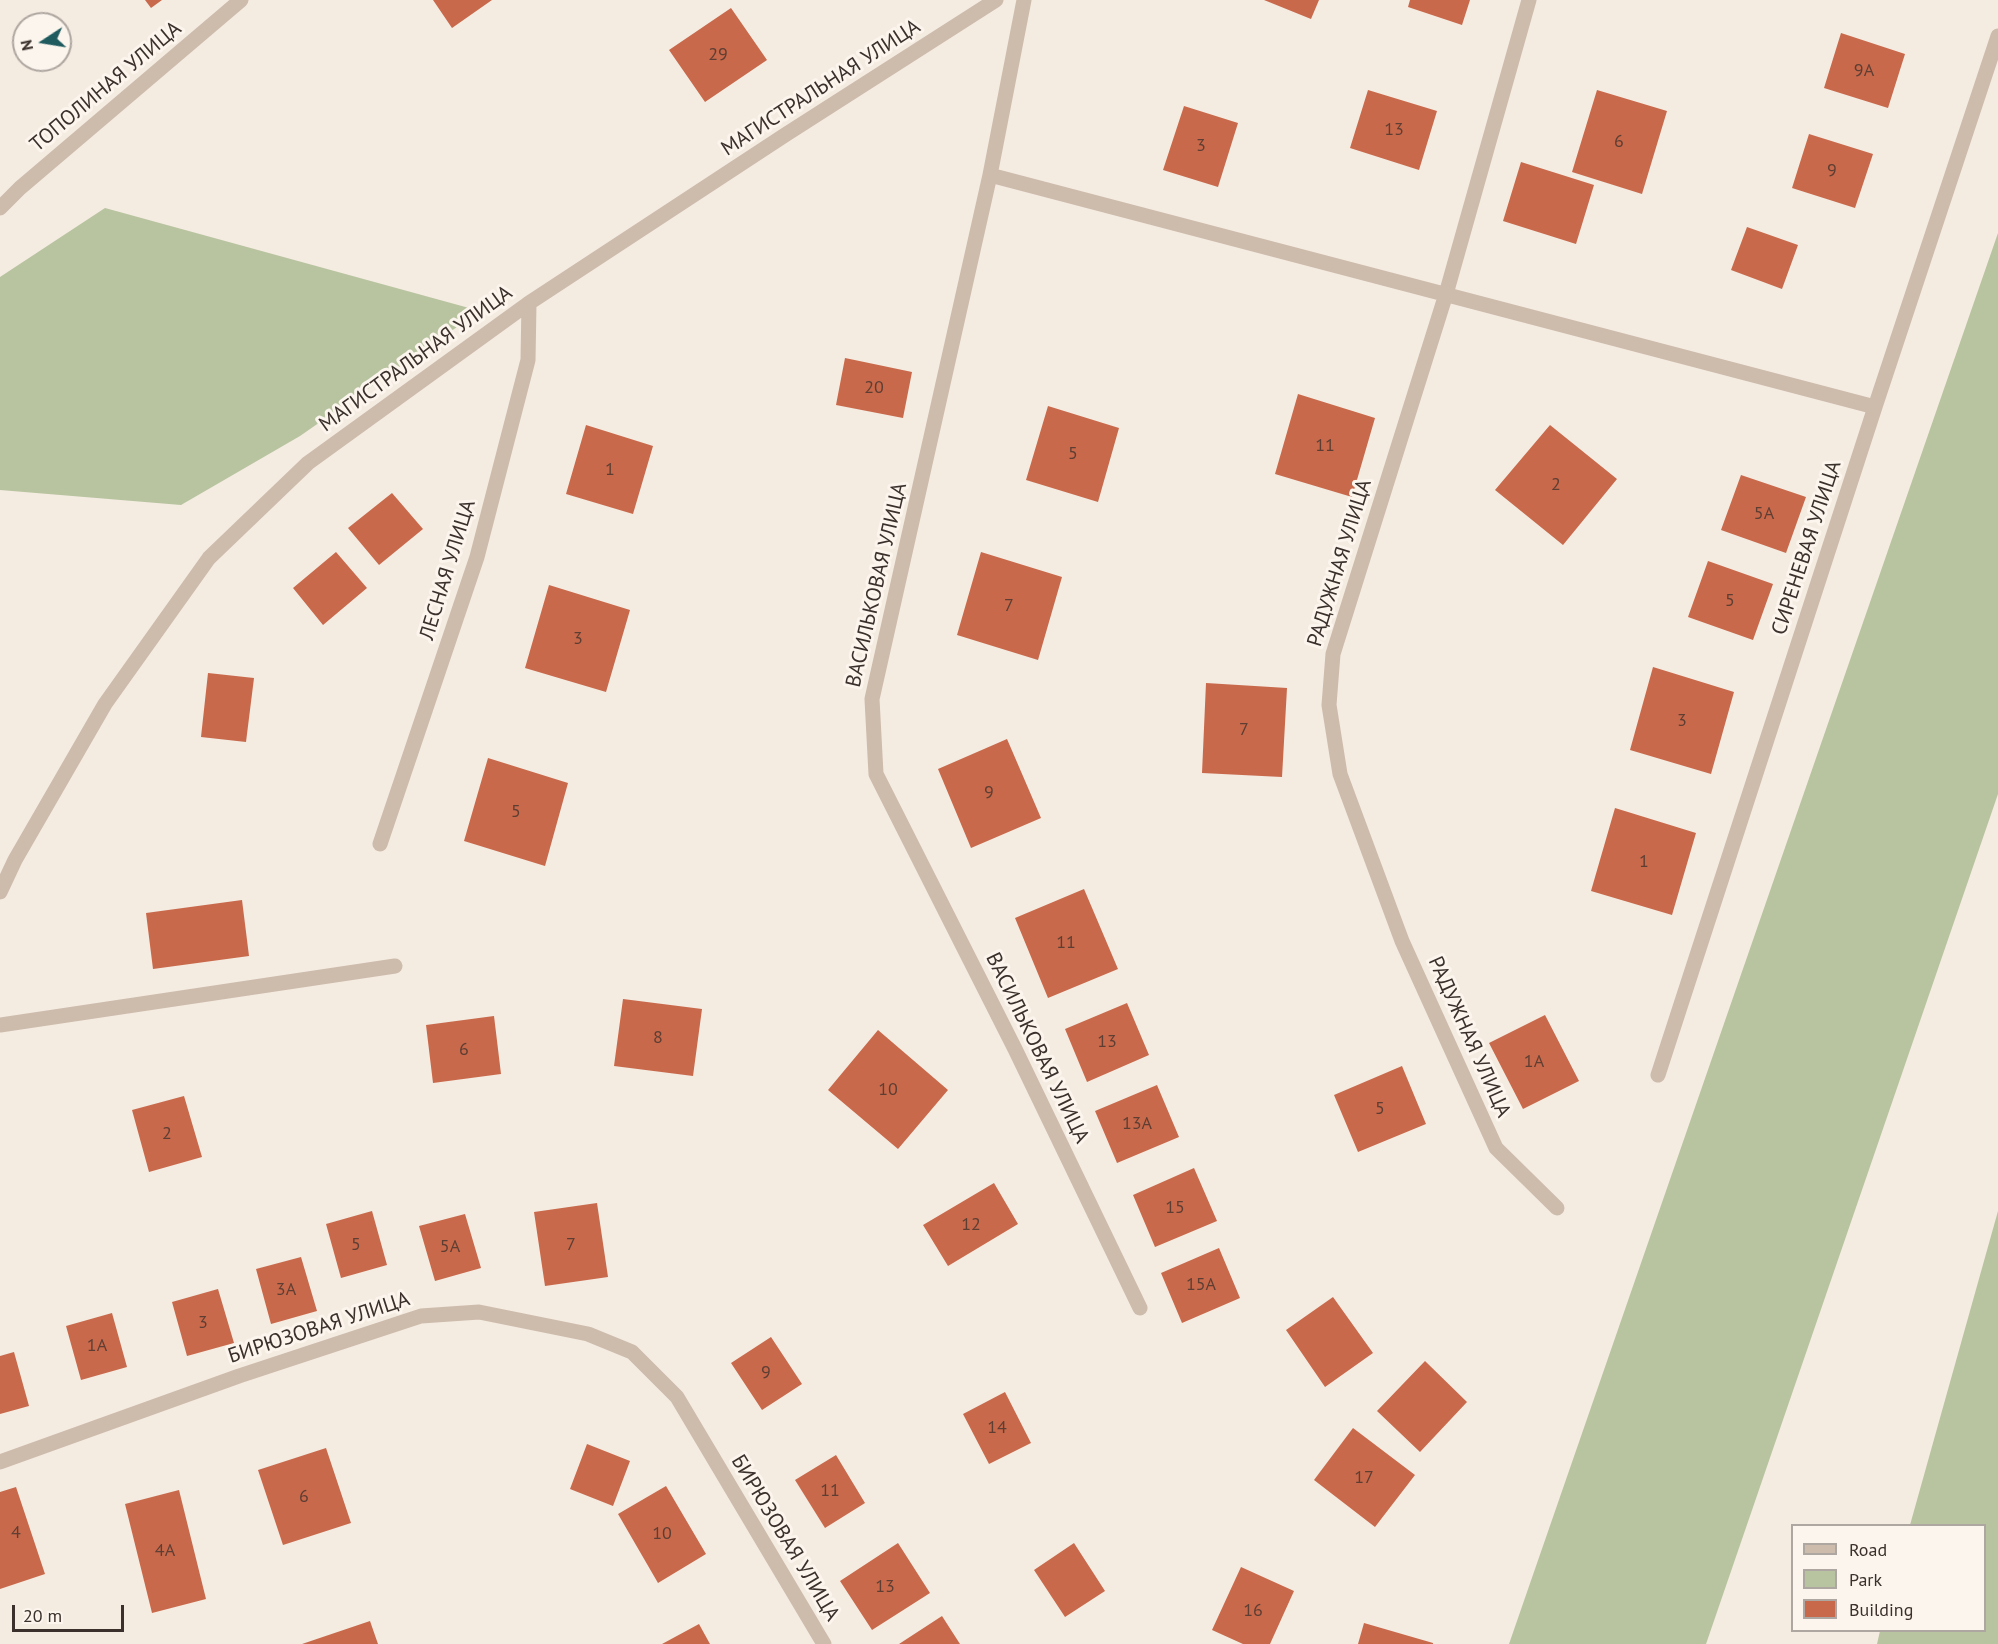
<!DOCTYPE html>
<meta charset="utf-8">
<style>
body{margin:0}
#map{position:relative;width:1998px;height:1644px;overflow:hidden;background:#f4ebe1;font-family:"PT Sans",sans-serif}
canvas{display:block}
.legend{position:absolute;left:1791px;top:1524px;width:195px;height:108px;box-sizing:border-box;background:#fbf5ee;border:2px solid #aea6a0;margin:0;padding:8px 10px;list-style:none;font-size:18px;color:#3b302b}
.legend li{display:flex;align-items:center;gap:12px;height:30px}
.legend b{width:30px;border:2px solid #aea6a0}
.north{position:absolute;left:12px;top:12px;width:60px;height:60px;box-sizing:border-box;background:#fbf5ee;border:2px solid #aea6a0;border-radius:50%;rotate:258deg;font-size:16px;font-weight:700;line-height:24px;text-align:center;color:#3b302b}
.north::after{content:'';display:block;margin:auto;width:21px;height:27px;background:#1f5a5e;clip-path:polygon(50% 0,100% 100%,50% 72%,0 100%)}
.scale{position:absolute;left:12px;top:1605px;width:112px;height:27px;box-sizing:border-box;border:3px solid #3b302b;border-top:0;padding-left:8px;font-size:18px;line-height:21px;white-space:nowrap;color:#3b302b;-webkit-text-stroke:4px #fbf5ee;paint-order:stroke}
</style>
<div id="map">
<canvas width="1998" height="1644"></canvas>
<ul class="legend">
<li><b style="height:8px;background:#cdbbac"></b>Road</li>
<li><b style="height:16px;background:#b8c4a0"></b>Park</li>
<li><b style="height:16px;background:#c8694b"></b>Building</li>
</ul>
<div class="north">N</div>
<div class="scale">20 m</div>
</div>
<script>
const ctx = document.querySelector('canvas').getContext('2d');
ctx.lineJoin = 'round';
function paint(path, color) {
  ctx.fillStyle = color;
  ctx.fill(path, 'evenodd');
}
function strokePath(path, color, width, dash) {
  ctx.strokeStyle = color;
  ctx.lineWidth = width;
  ctx.lineCap = dash ? 'butt' : 'round';
  ctx.setLineDash(dash || []);
  ctx.stroke(path);
}
function drawText(font, color, halo, rows, align = 'center') {
  ctx.font = font + ' "PT Sans",sans-serif';
  ctx.lineWidth = 6;
  ctx.setLineDash([]);
  ctx.textBaseline = 'middle';
  ctx.strokeStyle = halo;
  ctx.fillStyle = color;
  for (const [text, x, y, turn = 0] of rows) {
    ctx.save();
    ctx.translate(x, y);
    ctx.rotate((+turn || 0) * Math.PI / 180);
    ctx.textAlign = isNaN(turn) ? turn : align;
    if (halo) ctx.strokeText(text, 0, 0);
    ctx.fillText(text, 0, 0);
    ctx.restore();
  }
}
paint(new Path2D(`
 M105,208L480,311L300,436L181,505L0,490V277Z
 M1998,233V794L1706,1644H1509Z
 M1998,1211V1644H1877L1880,1631L1984,1630V1526L1910,1525Z`), '#b8c4a0');
paint(new Path2D(`
 M145,0H162L151,8Z
 M433,0H492L452,28Z
 M1264,0H1319L1311,19Z
 M1410,0H1470L1462,25L1408,7Z
 M731,8L767,60L705,102L669,50Z
 M1841,33L1905,54L1888,108L1824,88Z
 M1368,90L1437,111L1419,170L1350,148Z
 M1597,90L1667,111L1642,194L1572,172Z
 M1184,106L1238,123L1218,187L1163,170Z
 M1809,134L1873,154L1855,208L1792,188Z
 M1521,162L1594,185L1576,244L1503,221Z
 M1747,227L1798,245L1782,289L1731,270Z
 M845,358L912,372L903,418L836,405Z
 M1298,394L1375,418L1352,497L1275,474Z
 M1048,406L1119,428L1098,502L1026,480Z
 M586,425L653,446L633,514L566,494Z
 M1550,425L1617,479L1563,545L1495,490Z
 M1741,475L1806,497L1786,553L1721,530Z
 M392,493L423,529L379,565L348,528Z
 M336,552L367,588L323,625L293,588Z
 M981,552L1062,577L1038,660L957,635Z
 M1708,561L1773,584L1753,640L1688,617Z
 M549,585L630,610L606,692L525,668Z
 M1653,667L1734,692L1711,774L1630,750Z
 M208,673L254,678L246,742L201,737Z
 M1206,683L1287,688L1282,777L1202,773Z
 M1007,739L1041,818L971,848L938,769Z
 M488,758L568,783L545,866L464,841Z
 M1615,808L1696,833L1672,915L1591,891Z
 M1084,889L1118,969L1048,998L1015,918Z
 M242,900L249,956L153,969L146,913Z
 M623,999L702,1009L693,1076L614,1066Z
 M1127,1003L1149,1055L1087,1082L1065,1029Z
 M1545,1015L1579,1081L1523,1109L1489,1043Z
 M494,1016L501,1074L433,1083L426,1025Z
 M878,1030L948,1090L898,1149L828,1090Z
 M1402,1066L1426,1124L1358,1152L1334,1095Z
 M1157,1085L1179,1137L1117,1163L1095,1111Z
 M184,1096L202,1157L149,1172L132,1110Z
 M1194,1168L1217,1221L1155,1247L1133,1195Z
 M994,1183L1018,1224L948,1266L923,1225Z
 M597,1203L608,1277L545,1286L534,1212Z
 M372,1211L387,1265L341,1278L326,1224Z
 M465,1214L481,1268L435,1281L419,1226Z
 M1219,1248L1240,1298L1182,1323L1161,1273Z
 M301,1257L317,1311L271,1324L256,1269Z
 M218,1289L234,1343L187,1356L172,1302Z
 M1333,1297L1373,1353L1325,1387L1286,1330Z
 M112,1313L127,1367L81,1380L66,1326Z
 M771,1337L802,1384L762,1410L731,1363Z
 M14,1352L29,1406L0,1414V1356Z
 M1425,1361L1467,1402L1420,1452L1377,1411Z
 M1005,1392L1031,1443L989,1464L963,1414Z
 M1353,1428L1415,1475L1375,1527L1314,1480Z
 M587,1444L630,1461L613,1506L570,1489Z
 M326,1448L351,1523L283,1545L258,1470Z
 M836,1455L865,1503L825,1528L795,1480Z
 M666,1486L706,1554L658,1583L618,1514Z
 M16,1487L45,1574L0,1589V1492Z
 M179,1490L206,1599L152,1613L125,1504Z
 M898,1543L930,1593L872,1630L840,1581Z
 M1074,1543L1105,1591L1065,1617L1034,1570Z
 M1241,1567L1294,1591L1270,1644H1243L1212,1630Z
 M942,1616L960,1644H899Z
 M370,1621L378,1644H302Z
 M1364,1623L1433,1643V1644H1358Z
 M699,1624L710,1644H662Z`), '#c8694b');
strokePath(new Path2D(`
 M1024,0L990,175L872,699L876,774L1015,1049L1140,1308
 M1529,0L1446,294L1333,654L1329,705L1340,774L1402,941L1496,1148L1557,1208
 M990,175L1875,407
 M0,208L20,188L241,0
 M380,844L477,557L528,360L529,303
 M0,892L15,860L105,704L209,558L308,463L529,303L785,135L996,0
 M0,1025L395,966
 M1658,1075L1875,407L1998,36
 M0,1462L239,1376L421,1316L479,1312L588,1334L632,1352L677,1397L824,1644`), '#cdbbac', 15);
drawText('18px', '#5e3e33', null, [
 ["29",718,55],
 ["9А",1864,71],
 ["13",1394,130],
 ["6",1619,142],
 ["3",1201,146],
 ["9",1832,171],
 ["20",874,388],
 ["11",1325,446],
 ["5",1073,454],
 ["1",610,470],
 ["2",1556,485],
 ["5А",1764,514],
 ["5",1730,601],
 ["7",1009,606],
 ["3",578,639],
 ["3",1682,721],
 ["7",1244,730],
 ["9",989,793],
 ["5",516,812],
 ["1",1644,862],
 ["11",1066,943],
 ["8",658,1038],
 ["13",1107,1042],
 ["6",464,1050],
 ["1А",1534,1062],
 ["10",888,1090],
 ["5",1380,1109],
 ["13А",1137,1124],
 ["2",167,1134],
 ["15",1175,1208],
 ["12",971,1225],
 ["5",356,1245],
 ["7",571,1245],
 ["5А",450,1247],
 ["15А",1201,1285],
 ["3А",286,1290],
 ["3",203,1323],
 ["1А",97,1346],
 ["9",766,1373],
 ["14",997,1428],
 ["17",1364,1478],
 ["11",830,1491],
 ["6",304,1497],
 ["4",16,1533],
 ["10",662,1534],
 ["4А",165,1551],
 ["13",885,1587],
 ["16",1253,1611]
]);
drawText('21px', '#3b302b', '#fbf5ee', [
 ["ТОПОЛИНАЯ УЛИЦА",106,87,-40],
 ["МАГИСТРАЛЬНАЯ УЛИЦА",821,88,-33],
 ["МАГИСТРАЛЬНАЯ УЛИЦА",416,359,-36],
 ["СИРЕНЕВАЯ УЛИЦА",1807,548,-72],
 ["РАДУЖНАЯ УЛИЦА",1340,563,-73],
 ["ЛЕСНАЯ УЛИЦА",448,570,-73],
 ["ВАСИЛЬКОВАЯ УЛИЦА",877,585,-77],
 ["РАДУЖНАЯ УЛИЦА",1469,1037,66],
 ["ВАСИЛЬКОВАЯ УЛИЦА",1037,1048,64],
 ["БИРЮЗОВАЯ УЛИЦА",319,1328,-18],
 ["БИРЮЗОВАЯ УЛИЦА",785,1538,59]
]);
</script>
